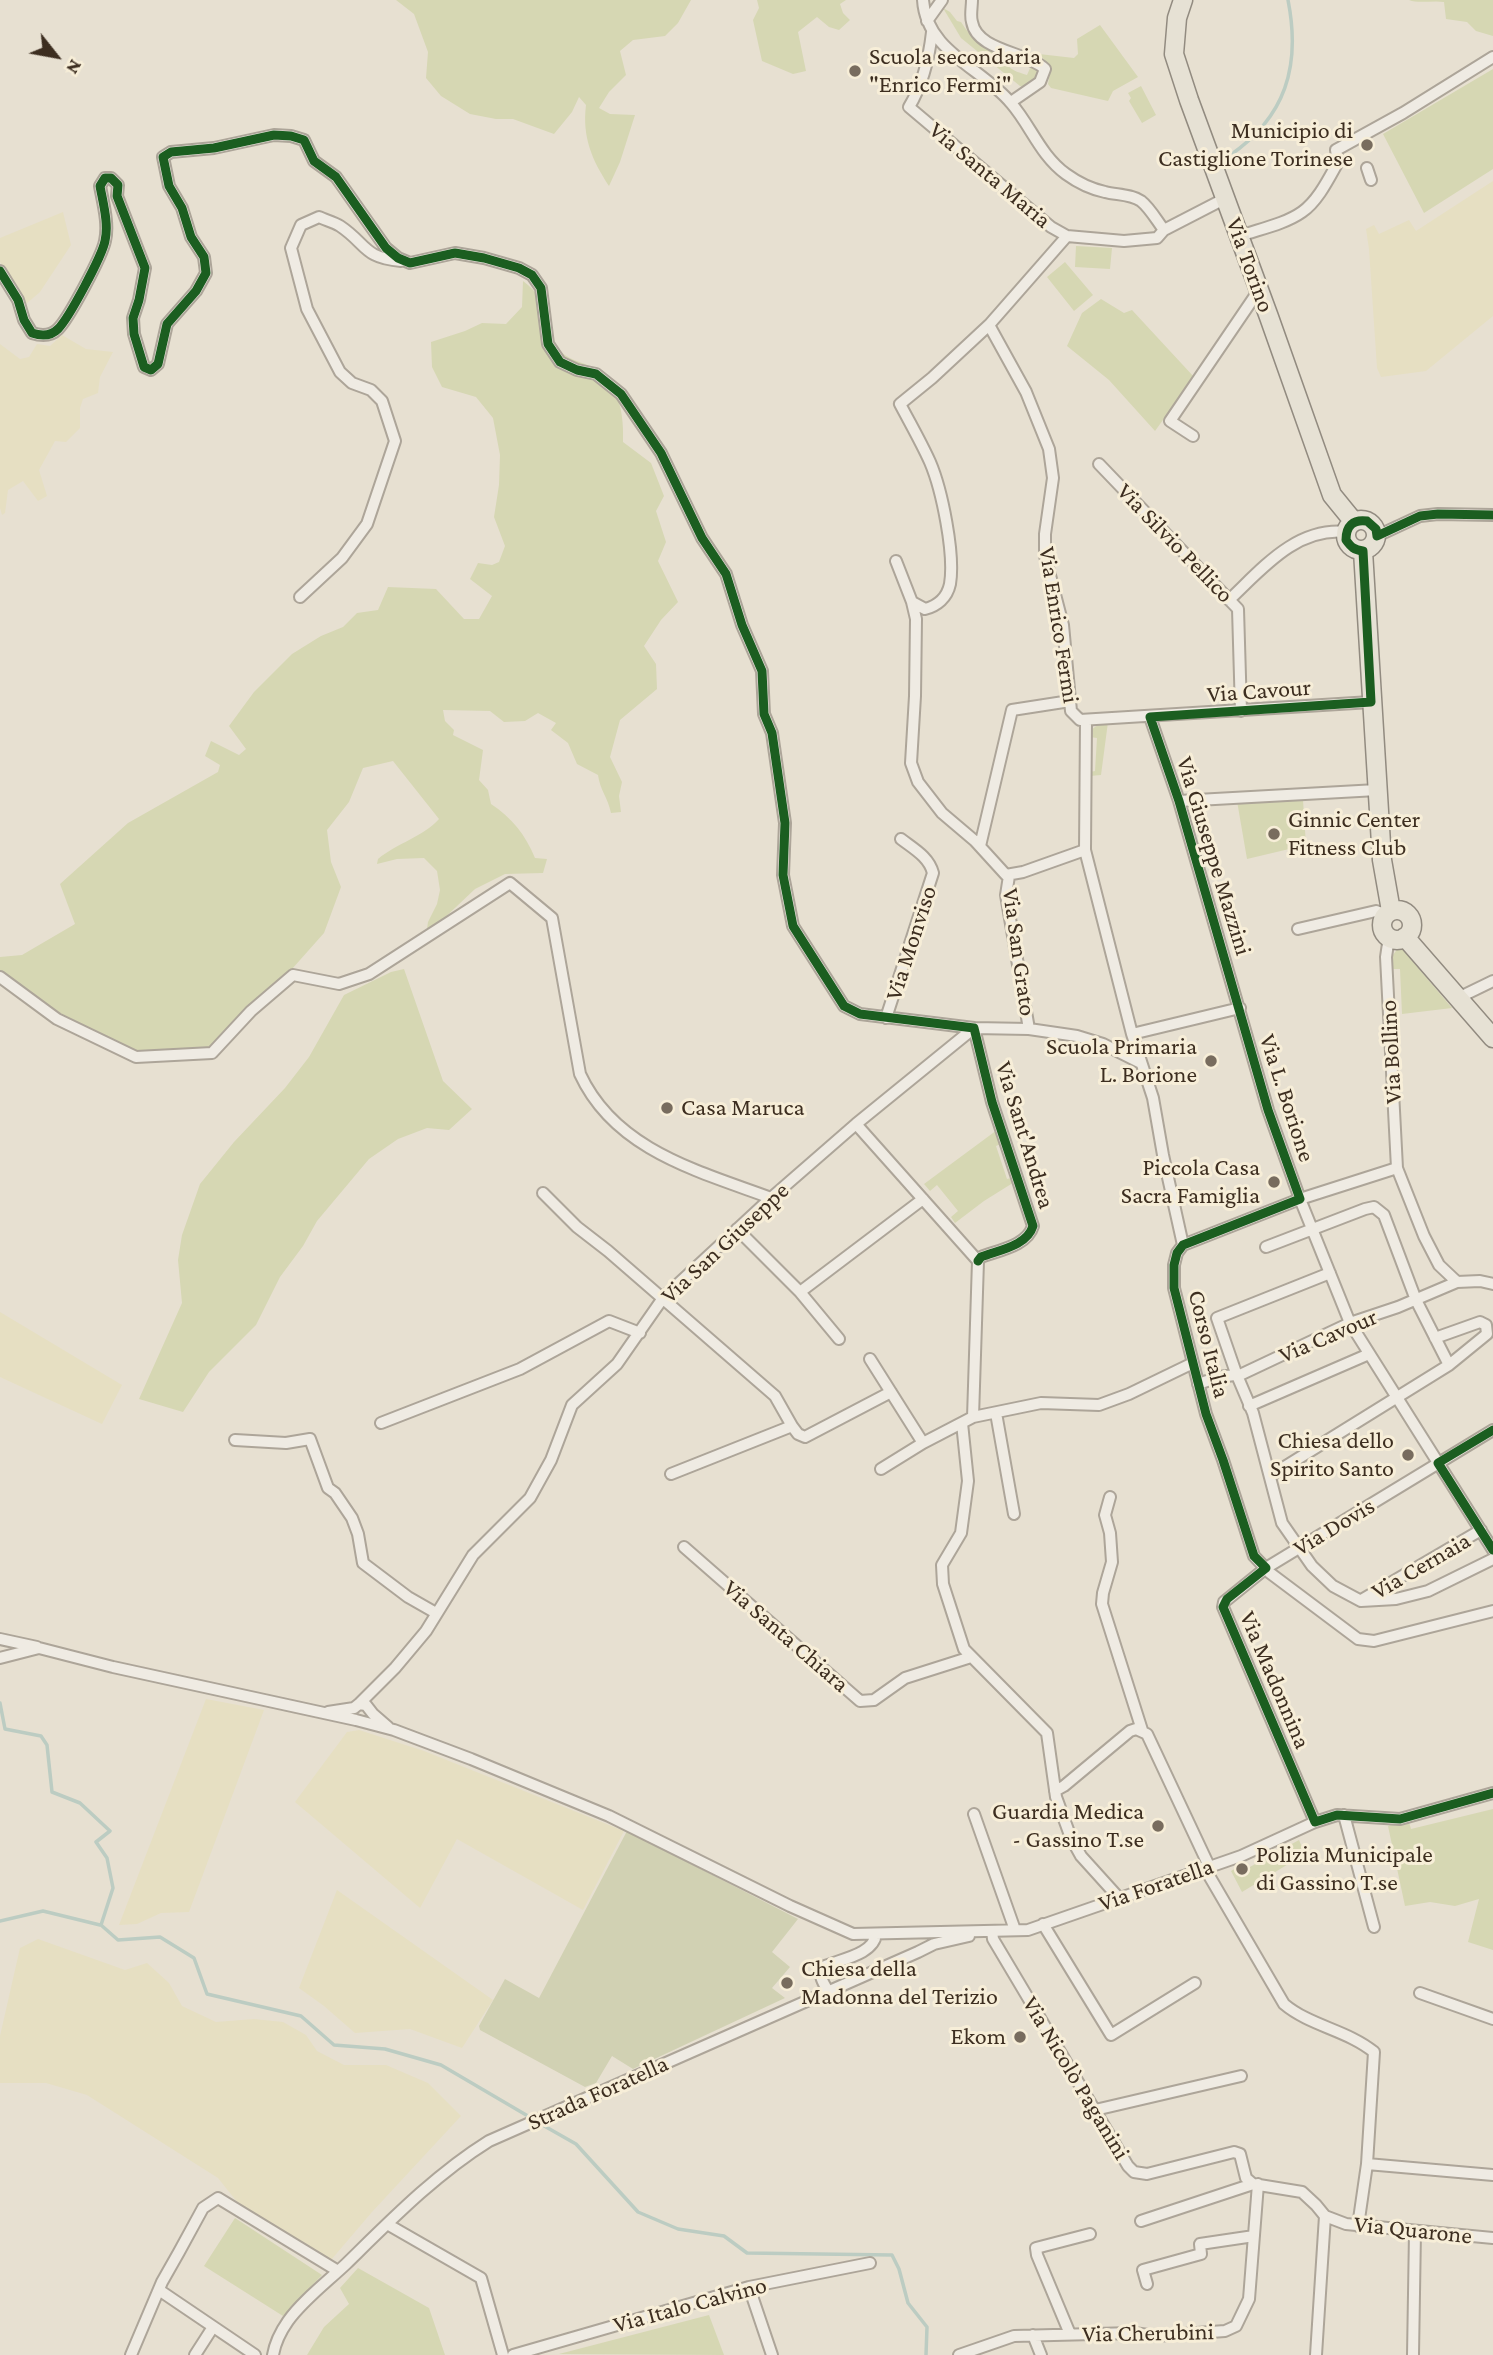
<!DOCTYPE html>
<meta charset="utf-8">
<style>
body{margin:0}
#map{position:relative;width:1493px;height:2355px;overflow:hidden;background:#e7e0d1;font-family:"Crimson Pro",serif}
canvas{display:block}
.north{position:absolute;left:21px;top:21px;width:70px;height:70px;-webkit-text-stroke:5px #f7eed8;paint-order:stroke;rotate:121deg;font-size:19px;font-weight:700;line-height:28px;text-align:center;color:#3d2e20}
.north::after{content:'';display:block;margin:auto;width:24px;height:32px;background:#3d2e20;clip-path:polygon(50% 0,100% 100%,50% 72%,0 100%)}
</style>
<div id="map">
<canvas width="1493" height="2355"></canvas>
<div class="north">N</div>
</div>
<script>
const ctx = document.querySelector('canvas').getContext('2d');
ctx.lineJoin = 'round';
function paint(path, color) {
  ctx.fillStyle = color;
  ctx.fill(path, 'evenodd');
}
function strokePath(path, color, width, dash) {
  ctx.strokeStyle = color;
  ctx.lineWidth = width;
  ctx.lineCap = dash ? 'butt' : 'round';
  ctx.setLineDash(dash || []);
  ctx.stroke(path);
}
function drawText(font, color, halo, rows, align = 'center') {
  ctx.font = font + ' "Crimson Pro",serif';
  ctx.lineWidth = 6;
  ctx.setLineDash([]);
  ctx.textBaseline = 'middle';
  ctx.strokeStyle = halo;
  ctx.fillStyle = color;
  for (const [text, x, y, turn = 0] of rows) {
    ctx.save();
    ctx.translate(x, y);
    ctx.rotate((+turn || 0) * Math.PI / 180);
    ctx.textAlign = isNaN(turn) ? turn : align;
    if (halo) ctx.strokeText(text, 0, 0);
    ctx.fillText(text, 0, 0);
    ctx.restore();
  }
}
paint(new Path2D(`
 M1493,181V316L1426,371L1381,377L1377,368L1369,249L1366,229L1374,225L1379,234L1409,220L1416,231Z
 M63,212L71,245L40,292L26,304L0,262V238Z
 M62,335L86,349L113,352L100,377L98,393L83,399L80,408V428L66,442L55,441L39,470L47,496L38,501L23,481L8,490L5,513L2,515L0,508V344L20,359L29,357L37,344L50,346Z
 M0,1312L122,1385L102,1424L0,1377Z
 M206,1699L264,1710L189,1912L161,1913L137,1924L119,1925Z
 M359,1730L424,1751L624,1831L583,1910L457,1839L420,1908L295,1802L347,1732Z
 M337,1890L493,2000L462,2048L410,2029L355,2033L324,2006L299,1988Z
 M38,1939L125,1970L147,1963L169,1983L182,2006L216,2022L254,2019L283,2022L306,2035L317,2051L344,2065H386L428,2083L461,2116L372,2212L331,2260L238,2203L218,2178L87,2095L46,2083H0V2036L20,1948Z`), '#e6dfc2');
paint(new Path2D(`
 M396,0H691L678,23L665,36L633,40L620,51L626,75L609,92L599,108L610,114L635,115L620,162L609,186C592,160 582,137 586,105L579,97L572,112L554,134L513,119H496L470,114L441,96L426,78L428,52L414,14Z
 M757,0H846L840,4L843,13L850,20L839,30L829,27L817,17L798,32L806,71L793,74L762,61L753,20L759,8Z
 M1409,0H1493V36L1476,31L1467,22L1446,19L1444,2C1433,0 1419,4 1409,0Z
 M943,8L950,12L957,21L961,22C971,38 983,46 1000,54V58L1006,61C1008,70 1018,72 1027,75L1031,66L1038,69L1039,78L1023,87L1020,86L961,38Z
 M1100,25L1138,77L1113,91L1108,101L1051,88L1048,84L1051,67L1039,54L1074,58L1078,54L1077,39Z
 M1493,69V169L1424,213L1383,134Z
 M1141,86L1156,115L1142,123L1129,101L1131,98L1128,93Z
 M1076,246L1112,248L1110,269L1075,267Z
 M1065,262L1093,295L1074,311L1047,277Z
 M523,281C538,292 546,305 550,325C552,332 553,339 556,345C566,362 582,360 597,370C620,386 624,416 623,442L651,463L664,496L656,511L666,542L658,561L678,602L661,620L644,646L656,664L657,689L620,720L610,757L622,782L619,796L621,812L611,813C608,798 600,790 598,775L577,764L568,743L551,730L556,723L538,713L525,721L504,722L490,711L443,710L445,721L454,730L453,735L483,750L479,780L488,790L491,804C512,818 525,834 535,858L547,859L543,873L505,874L475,889L437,925L427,929L428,922L437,904L440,890L437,871L424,858L397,859L377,864L378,859C397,843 423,837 439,819L393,761L363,768L349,802L327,830L331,862L341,887L324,933L228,1041L208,1049L133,1051L80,1034L0,974V957L22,955L75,924L60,884L128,823L218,772L220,765L205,756L211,741L239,755L246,749L229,726L254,692L292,654L321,636L343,627L357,613L378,610L388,587L436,589L464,619H479L492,596L470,579L478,563L492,565L499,562L505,546L494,517L499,485L500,455L493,418L476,397L442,387L432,367L431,342L465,331L482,323L506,324L522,307Z
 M1101,299L1124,313L1132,310L1194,377L1155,431L1109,380L1067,346L1082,313Z
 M1108,722L1101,775L1090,776V772L1095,771L1097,738L1090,737C1091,726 1098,725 1108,722Z
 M1303,800L1306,845L1247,859L1237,801Z
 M1398,948L1403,950L1452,1008L1402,1014L1400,969H1393V955Z
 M404,969L443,1081L472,1109L449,1130L427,1128L398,1139L369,1159L317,1221L303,1246L280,1277L256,1325L209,1372L183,1412L139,1399L182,1303L178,1260L182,1235L200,1184L234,1142L285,1088L309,1057L344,995L391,972Z
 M997,1130L1003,1143L996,1146L1007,1179L1015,1177L1016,1181L984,1201L955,1223L951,1217L958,1211L937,1185L930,1191L924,1184Z
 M1493,1809V1950L1468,1942L1479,1899L1455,1906L1430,1902L1405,1906L1388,1826L1408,1819L1411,1829Z
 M1299,1840L1305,1854L1242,1892L1231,1871L1244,1863L1248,1868Z
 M235,2218L322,2275L283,2316L204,2266Z
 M358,2268L429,2308L445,2355H307L324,2327L349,2304L340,2288Z
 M709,2315L724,2355L559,2354Z`), '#d6d7b3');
paint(new Path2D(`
 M627,1831L798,1919L772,1952L790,1967L772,1988L785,1998L633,2069L612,2056L596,2083L585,2087L480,2030L479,2026L505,1979L539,1998Z`), '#d1d1b3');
strokePath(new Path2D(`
 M1229,156C1286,117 1301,66 1288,0
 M0,1703L5,1729L41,1736L47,1745L52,1792L80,1803L110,1831L96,1842L107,1858L113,1888L101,1925L118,1940L160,1937L194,1958L207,1994L301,2016L334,2045L385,2049L441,2065L533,2119
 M0,1921L43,1911L100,1925
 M539,2123L576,2144L638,2212L678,2229L724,2236L747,2253L892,2255L899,2269L908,2303L927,2327L926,2355`), '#bcccc2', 3.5);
const minor = new Path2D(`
 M923,0C926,51 982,68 1011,103C1031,126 1040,155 1066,174C1077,182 1091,189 1105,192C1116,195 1131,194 1141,201C1150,208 1157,221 1164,230
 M972,0C972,7 970,16 972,22C977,51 1027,52 1045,69L1040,82L1011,102
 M927,21L942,0
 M932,32C929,59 923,84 909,107L1051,227L1067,236L1124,241L1157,238L1164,230L1226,198
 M1367,168L1371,180
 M1240,236C1260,229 1285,224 1302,212C1318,201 1329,178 1338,162L1336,150L1403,113L1493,57
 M0,271L18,300L24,320L32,333C41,336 51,336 58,329C69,318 102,256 105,241C109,224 103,203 100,186L105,178H111L118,185L117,196L145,268L139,300L133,318L134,334L144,367L151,370L158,364L167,324L196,291L206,273L204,257L191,237L182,208L169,186L163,157L171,152L214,148L274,135L291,136L304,140L314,161L336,177L386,248L398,258L410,263L455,253L484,258L519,268L532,275L541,288L548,344L560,362L577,370L596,374L621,394L661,453L702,538L726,574L742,625L762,671L764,714L772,733L785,823L783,875L793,926L844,1006L860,1014L974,1028L992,1102L1033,1226C1027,1246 999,1250 981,1257L978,1261
 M989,325L1026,392L1049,449L1053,478L1045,534V556L1063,625L1071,711L1080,720L1371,702
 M1193,436L1170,421L1259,290
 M1099,464L1238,609L1241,711
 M1377,536L1420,516L1438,514L1493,515
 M896,561L912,602L925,609C937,606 947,598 950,584C955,554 942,490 930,462C921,442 910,423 900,404L932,378L989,325L1067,236
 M300,597L342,558L367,524L395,441L382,401L371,390L352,383L340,372L307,309L291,248L301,225L319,217C325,220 334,222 340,226C367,244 363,258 401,261
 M1229,600C1262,569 1296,527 1346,532
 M912,602L916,619L915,696L911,763L918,782L942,813L975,841L1006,875L1023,872L1085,850
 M1150,717L1179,801L1268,1110L1300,1199L1350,1323L1493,1550
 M1086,721L1085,850L1132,1034L1153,1098L1163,1155L1183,1245
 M1179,801L1377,790
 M980,846L1012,710L1070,701
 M1009,876L1006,895L1029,1029
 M1298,929L1376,911L1386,915
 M1389,937L1386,957L1397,1168L1424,1236L1439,1265L1457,1282
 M0,977L57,1019L136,1057L212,1053L251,1011L293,975L339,984L369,974L510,883L552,918L580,1074C615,1150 698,1171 771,1198
 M1458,998L1493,981
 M886,1018L933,873C929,857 914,849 901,839
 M1132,1034L1240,1008
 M856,1124L978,1261L973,1417
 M1397,1168L1300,1199L1183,1245L1177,1253L1174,1265V1288L1206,1414L1223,1460L1254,1556L1270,1573L1358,1639L1374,1641L1493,1611
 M543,1193L577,1227L608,1251L775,1396L792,1426L798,1434L805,1437L891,1392
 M737,1229L800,1292L839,1339
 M1266,1247L1365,1209L1374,1207L1384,1215L1416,1300L1449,1365
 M1330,1273L1217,1318L1236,1373L1253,1413L1282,1523L1312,1566L1333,1586L1361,1601
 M800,1292L923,1199
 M870,1359L923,1443
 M1198,1384L1219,1377L1242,1374L1350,1323L1398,1307L1457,1282L1480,1281L1493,1284
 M1249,1406L1369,1354
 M996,1413L1014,1514
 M381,1423L520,1369L609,1321L640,1333
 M962,1423L968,1481L961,1533L942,1565L943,1584L964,1649L1047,1733L1056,1797L1071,1838L1081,1856L1119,1898
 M235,1440L286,1443L310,1439L328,1488L335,1493L352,1518L358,1534L363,1563L408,1597L436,1613
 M881,1469L923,1443L973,1417L1041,1403L1099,1405L1129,1394L1193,1363
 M671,1474L792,1426
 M1270,1476L1449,1365L1487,1334L1486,1325L1480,1322L1435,1338
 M1110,1497L1105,1515L1110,1533L1112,1562L1103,1593L1102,1604L1142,1730
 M684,1547L860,1701L874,1700L905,1678L971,1657
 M1363,1599L1481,1530
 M1361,1601L1396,1599L1428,1591L1493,1559
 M0,1639L37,1647
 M0,1658L39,1648L113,1667L356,1720L394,1730L471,1759L609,1816L790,1906L853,1934L1028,1930L1241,1856L1315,1822L1337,1815L1400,1819L1493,1793
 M359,1704L366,1705L373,1714L388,1727
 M328,1712L354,1708L359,1704L395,1668L426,1631L473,1555L530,1498L551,1460L572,1405L617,1364L663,1298L771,1198L856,1124L974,1028L1029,1029L1077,1036L1103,1044L1141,1063
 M1055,1791L1064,1786L1130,1731L1136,1729L1147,1734L1209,1866
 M974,1814L1015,1930
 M1344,1815L1374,1927
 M1315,1822L1223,1607L1224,1602L1266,1568L1493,1430
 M1204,1867L1284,2004C1310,2026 1347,2030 1374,2052L1367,2164L1358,2226
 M1043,1924L1111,2035L1195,1983
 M992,1931L993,1939L1128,2166L1134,2172L1147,2174L1234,2152L1240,2154L1246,2178L1253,2184
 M828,1991C823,1982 817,1975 825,1966C842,1959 874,1954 876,1934
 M1420,1993L1493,2019
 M1095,2110L1241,2076
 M1367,2164L1493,2175
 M1141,2221L1253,2184L1302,2192L1316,2205L1325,2216L1346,2224L1493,2238
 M387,2224L481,2278L503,2355
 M1147,2284L1143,2270L1201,2254L1200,2244L1254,2236
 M749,2287L772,2355
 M159,2290L255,2355
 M1070,2334L1037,2255L1036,2248L1090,2234
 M1033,2335L1041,2355
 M131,2355L162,2282L179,2252L203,2208L218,2198L338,2271
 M195,2355L213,2327
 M273,2355C275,2343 281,2331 288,2321C302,2301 328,2281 346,2264C391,2220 436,2174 489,2141L918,1952L934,1944L969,1936
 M513,2355L749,2287L870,2263
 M959,2355L1014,2336L1134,2333L1155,2336L1225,2331L1236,2326L1249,2299L1258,2184
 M1316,2355L1325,2216
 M1413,2355L1415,2232`);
const primary = new Path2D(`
 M1183,0L1177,18L1174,54L1189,100L1269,317L1332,495L1354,522
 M1346 535a15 15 0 1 1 30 0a15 15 0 1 1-30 0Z
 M1363,551L1382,860L1391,911
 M1382 925a15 15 0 1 1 30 0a15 15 0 1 1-30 0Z
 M1405,937L1493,1038`);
strokePath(minor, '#ada599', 14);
strokePath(primary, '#928b80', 21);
strokePath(minor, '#efebe3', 10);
strokePath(primary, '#e6e1d4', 18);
strokePath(new Path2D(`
 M0,271L18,300L24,320L32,333C41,336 51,336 58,329C69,318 102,256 105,241C109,224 103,203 100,186L105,178H111L118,185L117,196L145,268L139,300L133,318L134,334L144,367L151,370L158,364L167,324L196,291L206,273L204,257L191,237L182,208L169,186L163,157L171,152L214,148L274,135L291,136L304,140L314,161L336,177L386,248L398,258L410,263L455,253L484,258L519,268L532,275L541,288L548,344L560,362L577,370L596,374L621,394L661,453L702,538L726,574L742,625L762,671L764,714L772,733L785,823L783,875L793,926L844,1006L860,1014L974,1028L992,1102L1033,1226C1027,1246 999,1250 981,1257L978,1261
 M1493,515L1438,514L1420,516L1377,536L1376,529L1367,521C1353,519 1346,526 1346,540C1351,547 1354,550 1363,551L1371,702L1150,717L1179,801L1268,1110L1300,1199L1183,1245L1177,1253L1174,1265V1288L1206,1414L1223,1460L1254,1556L1266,1568L1227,1599L1223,1607L1315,1822L1337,1815L1400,1819L1493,1793
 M1493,1430L1438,1463L1493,1550`), '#1b5e20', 9);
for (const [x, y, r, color] of [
 [855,71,7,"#786c5e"],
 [1367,145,7,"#786c5e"],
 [1274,834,7,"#786c5e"],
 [1211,1061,7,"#786c5e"],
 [667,1108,7,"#786c5e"],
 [1274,1182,7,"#786c5e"],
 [1408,1455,7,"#786c5e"],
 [1158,1826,7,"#786c5e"],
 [1242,1869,7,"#786c5e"],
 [787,1983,7,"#786c5e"],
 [1020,2037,7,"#786c5e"]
]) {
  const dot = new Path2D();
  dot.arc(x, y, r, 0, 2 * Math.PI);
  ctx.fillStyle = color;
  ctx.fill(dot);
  strokePath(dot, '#f7eed8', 2.5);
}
drawText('24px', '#3d2e20', '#f7eed8', [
 ["Scuola secondaria",869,57,"left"],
 ["\"Enrico Fermi\"",869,85,"left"],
 ["Municipio di",1353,131],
 ["Castiglione Torinese",1353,159],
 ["Ginnic Center",1288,820,"left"],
 ["Fitness Club",1288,848,"left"],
 ["Scuola Primaria",1197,1047],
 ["L. Borione",1197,1075],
 ["Casa Maruca",681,1108,"left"],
 ["Piccola Casa",1260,1168],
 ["Sacra Famiglia",1260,1196],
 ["Chiesa dello",1394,1441],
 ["Spirito Santo",1394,1469],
 ["Guardia Medica",1144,1812],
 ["- Gassino T.se",1144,1840],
 ["Polizia Municipale",1256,1855,"left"],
 ["di Gassino T.se",1256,1883,"left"],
 ["Chiesa della",801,1969,"left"],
 ["Madonna del Terizio",801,1997,"left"],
 ["Ekom",1006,2037]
], 'right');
drawText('24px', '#3d2e20', '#f7eed8', [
 ["Via Santa Maria",990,175,40],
 ["Via Torino",1250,265,70],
 ["Via Silvio Pellico",1175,543,46],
 ["Via Enrico Fermi",1059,625,81],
 ["Via Cavour",1259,691,-4],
 ["Via Giuseppe Mazzini",1214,856,73],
 ["Via Monviso",911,943,-72],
 ["Via San Grato",1019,952,82],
 ["Via Bollino",1391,1052,-93],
 ["Via L. Borione",1287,1098,72],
 ["Via Sant'Andrea",1025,1135,73],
 ["Via San Giuseppe",725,1243,-43],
 ["Via Cavour",1328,1336,-23],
 ["Corso Italia",1209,1344,76],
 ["Via Dovis",1334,1527,-31],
 ["Via Cernaia",1421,1566,-30],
 ["Via Santa Chiara",786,1636,41],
 ["Via Madonnina",1275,1680,67],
 ["Via Foratella",1156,1885,-19],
 ["Via Nicolò Paganini",1076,2078,59],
 ["Strada Foratella",598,2093,-24],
 ["Via Quarone",1413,2230,6],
 ["Via Italo Calvino",690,2305,-15],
 ["Via Cherubini",1148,2333,-1]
]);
</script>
